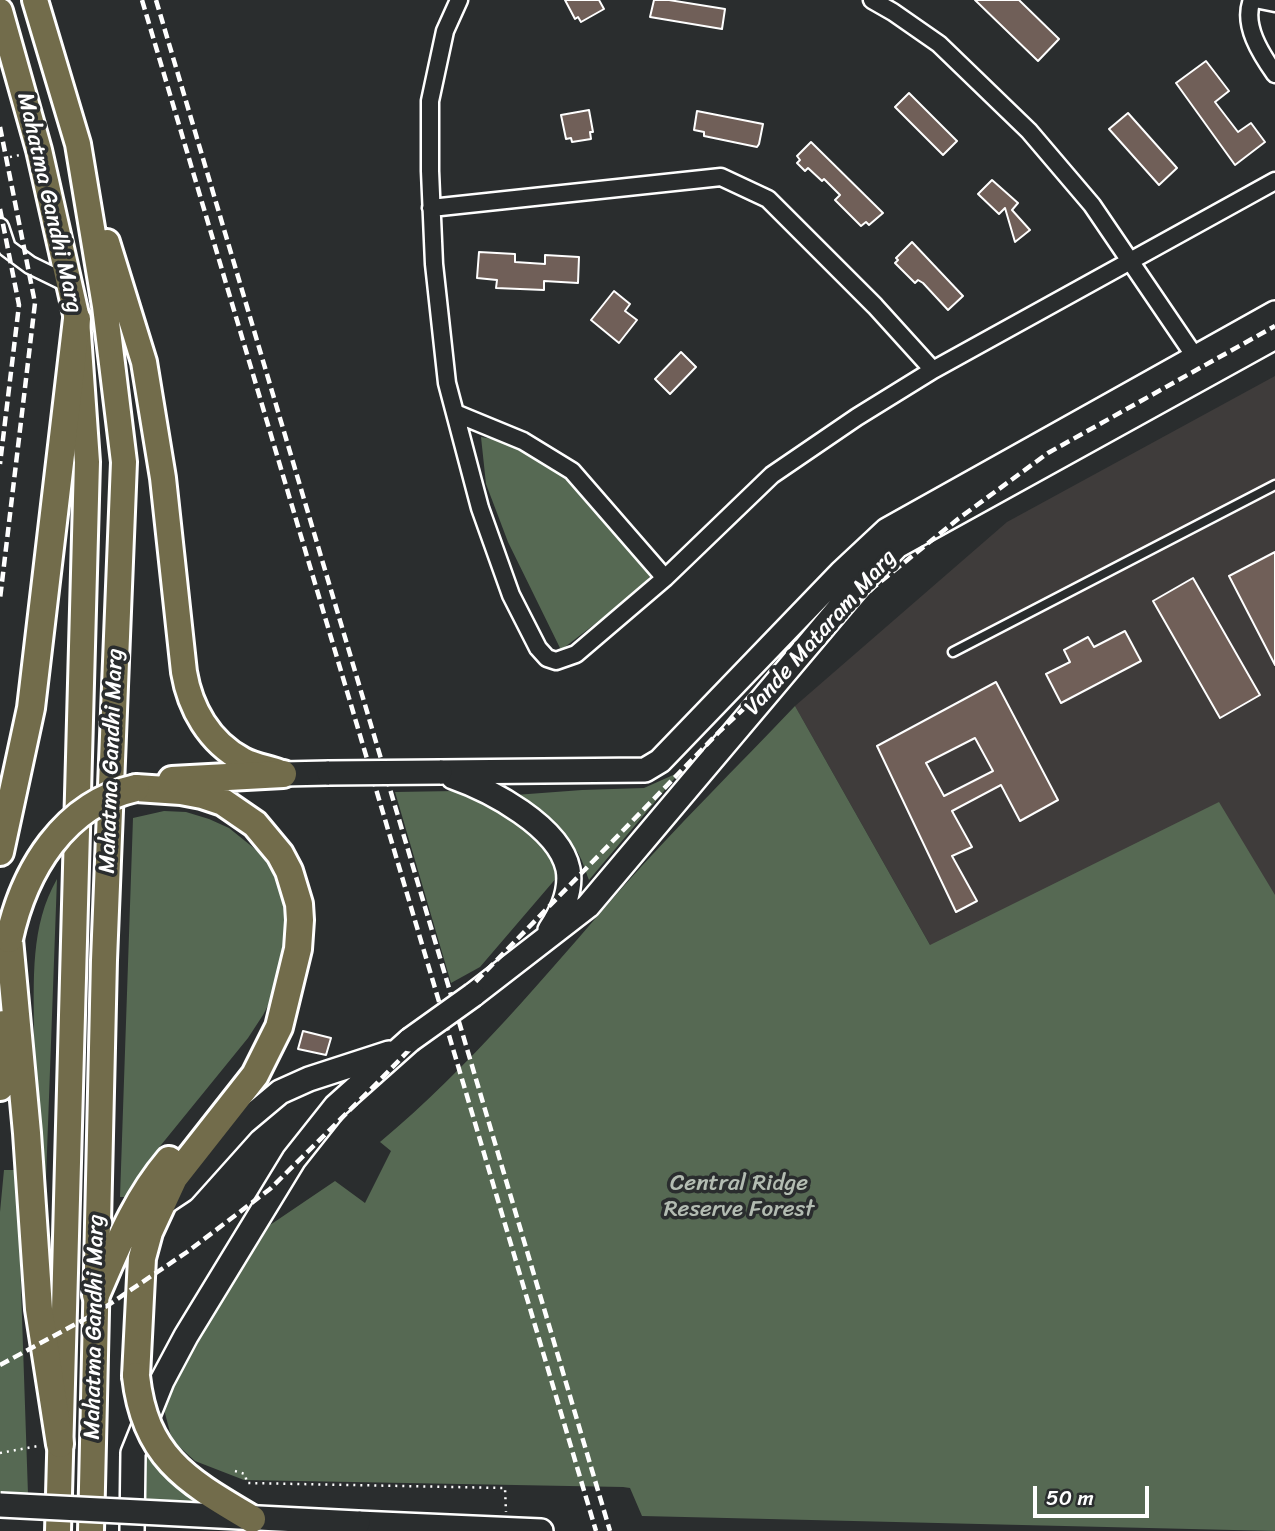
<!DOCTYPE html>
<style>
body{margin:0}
#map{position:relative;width:1275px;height:1531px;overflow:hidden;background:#2a2d2e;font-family:Sriracha,sans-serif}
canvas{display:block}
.scale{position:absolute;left:1033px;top:1486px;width:116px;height:32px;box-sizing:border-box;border:4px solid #fff;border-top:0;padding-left:9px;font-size:21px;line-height:24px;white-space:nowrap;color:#fff;-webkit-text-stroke:5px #2a2d2e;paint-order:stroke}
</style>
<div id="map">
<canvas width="1275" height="1531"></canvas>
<div class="scale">50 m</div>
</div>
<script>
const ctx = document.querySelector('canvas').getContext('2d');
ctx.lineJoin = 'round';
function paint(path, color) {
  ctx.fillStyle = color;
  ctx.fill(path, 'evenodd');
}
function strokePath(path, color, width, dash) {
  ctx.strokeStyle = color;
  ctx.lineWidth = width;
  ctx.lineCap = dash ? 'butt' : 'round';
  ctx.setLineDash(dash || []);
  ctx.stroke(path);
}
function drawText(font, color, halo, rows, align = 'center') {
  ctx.font = font + ' Sriracha,sans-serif';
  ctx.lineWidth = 7;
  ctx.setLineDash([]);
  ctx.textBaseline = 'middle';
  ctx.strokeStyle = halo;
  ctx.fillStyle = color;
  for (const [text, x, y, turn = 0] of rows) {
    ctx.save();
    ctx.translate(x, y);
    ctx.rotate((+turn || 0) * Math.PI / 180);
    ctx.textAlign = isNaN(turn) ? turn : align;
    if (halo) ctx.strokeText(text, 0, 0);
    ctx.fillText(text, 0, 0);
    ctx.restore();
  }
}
paint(new Path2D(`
 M1275,376V956L1020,1104L795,706L1007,522Z`), '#3f3c3b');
paint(new Path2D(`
 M481,437L505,441L567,473L643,562L650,576L639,590L561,650L508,542L486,484Z
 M795,706L930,945L1219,802L1275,895V1531L642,1516L630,1488L623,1487L244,1480L195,1461L172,1440L161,1398L270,1225L335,1181L365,1203L391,1151L380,1142C470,1067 545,976 622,888C678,825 738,766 795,706Z
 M680,772L589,880C585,870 582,858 576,850C561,826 538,810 515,795L582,790L644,788Z
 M455,791C497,807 544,830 558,876L480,967L451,983L395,792Z
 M164,811L186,812L209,819L229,828L260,853L275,871L286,896L291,941L276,991L263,1015L248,1038L148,1161L128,1197H120L133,818Z
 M57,879L46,1179L37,1177C36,1129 34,1080 34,1032C34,980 30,926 57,879Z
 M4,1170H17L28,1494L0,1493V1212Z
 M146,1441L212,1504L137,1498Z`), '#566953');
const building = new Path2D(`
 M565,0H599L604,9L581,22L578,17L575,19Z
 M654,0H669L725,9L722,29L650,17Z
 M975,0H1019L1059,39L1038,61Z
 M1206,61L1229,91L1215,102L1238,132L1251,123L1265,142L1235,165L1176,83Z
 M909,93L957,141L943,155L895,107Z
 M589,110L593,132H590L591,139L572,142L571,138L566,139L561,115Z
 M697,111L763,124L759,144L757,147L704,136V132L694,130Z
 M1128,113L1177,168L1159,185L1109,129Z
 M811,142L883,213L869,225L866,222L861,226L835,200L840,195L824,179L822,181L808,168L805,171L797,163L800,160L797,156Z
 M992,180L1018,203L1012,210L1030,230L1015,242L1005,208L999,214L978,194Z
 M912,242L963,296L948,310L923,283L918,280L915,283L895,263L898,260L896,258Z
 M479,252L515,254V262L545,264V255L579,257L578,283L544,281V290L496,288L497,280L477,278Z
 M614,291L630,304L625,311L637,320L619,343L591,320Z
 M681,352L696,367L670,394L655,379Z
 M1275,552V665L1229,576Z
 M1193,578L1260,695L1220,718L1153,601Z
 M1125,631L1141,661L1061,703L1046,674L1070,662L1064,650L1088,637L1094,647Z
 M996,682L1058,800L1020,821L1001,785L952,811L972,847L952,856L977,901L956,912L877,746ZM975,738L993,771L944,796L926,763Z
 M303,1031L331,1038L326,1055L298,1049Z`);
paint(building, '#705f58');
strokePath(building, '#fff', 2);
const service = new Path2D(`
 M953,652L1275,485`);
const minor = new Path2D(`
 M459,0L445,31L430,101V171L434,264L447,383L480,508L511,595L538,648L547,658L556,661L576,654L665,578L772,475L857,417L933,370L1275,181
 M872,0L893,12L939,44L1029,131L1092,205L1200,364
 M1252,0C1242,25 1261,54 1275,74
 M1260,0L1275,3
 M431,208L721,177L768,199L875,306L933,370
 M0,227L7,248L30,265L69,284
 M455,413L523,441L572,471L665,578`);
const secondary = new Path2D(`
 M440,772L645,770L660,761L841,573L887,530L1275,313
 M283,774L329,773
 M453,777C490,790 559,826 568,869C572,891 562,912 550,930
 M473,995L588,906L857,587L897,546L1275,337
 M159,1206L183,1190L243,1123L280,1092L309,1079L389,1053
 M358,1523L541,1531
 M132,1531L133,1453L162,1381L186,1336L294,1159L336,1106L410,1040`);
const primary = new Path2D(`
 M35,0L78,144L105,306L124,462L104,960L91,1531
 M0,11L39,150L77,319L87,462L58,1531
 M107,242L144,362L163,478L184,672C190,708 209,742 243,760C254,766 268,768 279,772`);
const trunk = new Path2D(`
 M172,780L283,774
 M0,852L31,708L77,319
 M9,939L27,1133L39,1309L60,1444
 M0,1087L4,1024
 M96,1295C117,1247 135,1200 169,1160
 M136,1376L142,1258L149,1232L174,1178L255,1075L279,1027L298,949L300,920L299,904L289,871L280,854L255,824L223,802L202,795L181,791L136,788`);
strokePath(service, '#fff', 13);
strokePath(minor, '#fff', 21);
strokePath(secondary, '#fff', 28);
strokePath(primary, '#fff', 30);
strokePath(trunk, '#fff', 32);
strokePath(new Path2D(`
 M10,157L20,155
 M0,1453L38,1446
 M235,1471L245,1474L247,1483L505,1488L506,1512`), '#fff', 2.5, [2, 5]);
strokePath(service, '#2a2d2e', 8);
strokePath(minor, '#2a2d2e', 16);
strokePath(secondary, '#2a2d2e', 23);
strokePath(primary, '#726c4b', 24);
strokePath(trunk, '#726c4b', 26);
strokePath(new Path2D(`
 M142,0L596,1531
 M156,0L610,1531
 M0,127L35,303L0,599
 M0,209L19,305L0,464
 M0,1365L98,1312L187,1252L270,1189L375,1085L720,731L874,587L958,519L1048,453L1275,326`), '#fff', 4.5, [10, 5]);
const secondaryBridge = new Path2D(`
 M329,773L440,772
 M410,1040L473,995
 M0,1505L358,1523`);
const trunkBridge = new Path2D(`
 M9,939C24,870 64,804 136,788
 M136,1376C145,1458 188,1481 252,1519`);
strokePath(secondaryBridge, '#fff', 28, []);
strokePath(trunkBridge, '#fff', 32, []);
strokePath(secondaryBridge, '#2a2d2e', 23);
strokePath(trunkBridge, '#726c4b', 26);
drawText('23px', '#fff', '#2a2d2e', [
 ["Mahatma Gandhi Marg",49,203,77],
 ["Vande Mataram Marg",821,633,-48],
 ["Mahatma Gandhi Marg",112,761,-88],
 ["Mahatma Gandhi Marg",95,1327,-89]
]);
drawText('23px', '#b3bcb2', '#2a2d2e', [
 ["Central Ridge",739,1184],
 ["Reserve Forest",739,1210]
]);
</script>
